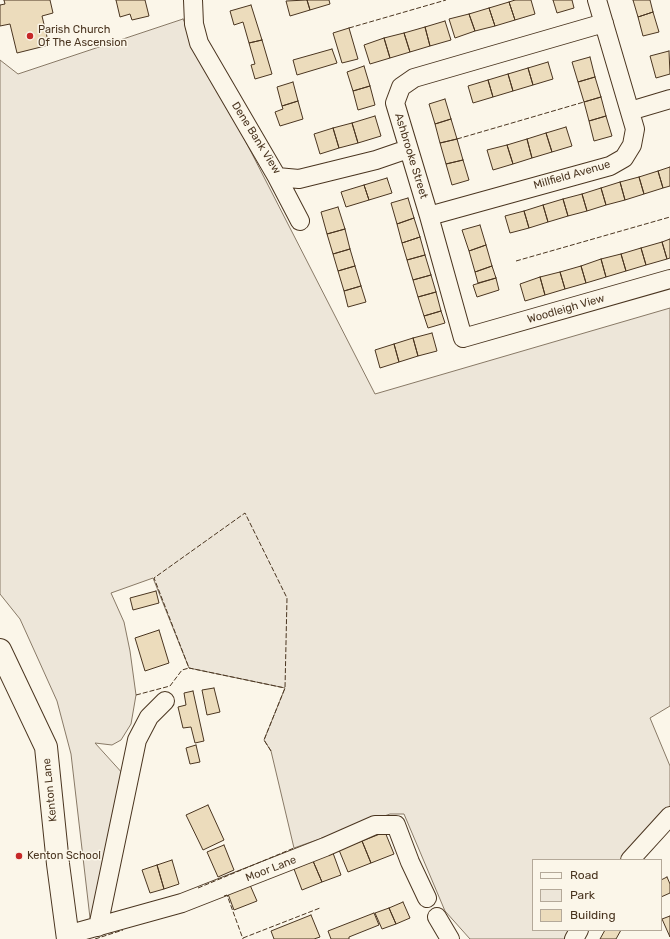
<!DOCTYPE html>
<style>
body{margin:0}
#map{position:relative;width:670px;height:939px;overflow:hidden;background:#fbf6e9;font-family:Rubik,sans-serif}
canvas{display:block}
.legend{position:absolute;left:532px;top:859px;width:130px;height:72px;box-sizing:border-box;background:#fbf6e9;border:1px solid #b4a999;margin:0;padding:5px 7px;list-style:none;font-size:12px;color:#4a3520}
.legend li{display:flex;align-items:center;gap:8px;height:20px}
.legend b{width:20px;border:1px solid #b4a999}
</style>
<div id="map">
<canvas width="670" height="939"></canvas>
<ul class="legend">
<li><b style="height:5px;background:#fbf6e9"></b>Road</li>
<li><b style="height:11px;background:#ede6d9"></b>Park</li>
<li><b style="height:11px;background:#ecdcbc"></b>Building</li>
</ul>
</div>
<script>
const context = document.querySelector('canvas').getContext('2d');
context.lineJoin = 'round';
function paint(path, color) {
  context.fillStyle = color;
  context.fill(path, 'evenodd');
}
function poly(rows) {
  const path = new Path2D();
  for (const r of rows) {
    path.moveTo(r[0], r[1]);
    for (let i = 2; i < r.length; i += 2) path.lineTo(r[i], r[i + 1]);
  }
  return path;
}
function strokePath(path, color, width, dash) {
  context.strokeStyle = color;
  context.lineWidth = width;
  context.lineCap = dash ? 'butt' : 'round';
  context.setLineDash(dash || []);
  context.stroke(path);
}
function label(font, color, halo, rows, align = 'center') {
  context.font = font + ' Rubik,sans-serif';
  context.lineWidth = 3;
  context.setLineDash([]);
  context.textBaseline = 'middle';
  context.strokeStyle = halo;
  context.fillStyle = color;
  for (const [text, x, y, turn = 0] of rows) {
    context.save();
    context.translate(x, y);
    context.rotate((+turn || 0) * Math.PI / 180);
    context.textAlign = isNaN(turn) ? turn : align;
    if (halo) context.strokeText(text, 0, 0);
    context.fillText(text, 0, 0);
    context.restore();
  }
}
const green = poly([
 [183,19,375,394,670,308,670,706,650,718,670,766,670,806,623,860,533,860,533,930,571,930,566,939,470,939,445,911,404,814,390,814,294,848,271,751,264,740,285,688,189,668,153,578,111,593,124,622,130,651,136,695,131,724,121,740,112,745,95,743,124,775,96,907,90,918,71,754,57,701,39,661,20,619,0,594,0,60,18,74,183,19]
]);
paint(green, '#ede6d9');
strokePath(green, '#887966', 1);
const building = poly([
 [4,0,50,0,53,13,42,16,49,45,17,53,10,24,0,26,0,5,5,4,4,0],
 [116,0,145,0,149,16,132,20,130,14,120,17,116,0],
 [307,0,310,10,290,16,286,1,307,0],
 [307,0,329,0,330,4,310,10,307,0],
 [515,0,531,0,535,14,515,20,509,2,515,0],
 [553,0,572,0,574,8,557,13,553,0],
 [633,0,650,0,653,12,638,17,633,0],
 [509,2,515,20,495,26,489,8,509,2],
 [251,5,262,40,249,43,243,22,234,25,230,11,251,5],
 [489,8,495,26,475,31,469,14,489,8],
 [653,12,659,32,643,36,638,17,653,12],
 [469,14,475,31,455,38,449,19,469,14],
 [445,21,451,40,430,46,425,27,445,21],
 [425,27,430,46,410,52,404,33,425,27],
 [349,28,358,59,342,63,333,33,349,28],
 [404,33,410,52,390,58,384,38,404,33],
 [384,38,390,58,370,64,364,45,384,38],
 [262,40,272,74,255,79,251,65,255,64,249,43,262,40],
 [332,49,337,63,297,75,293,60,332,49],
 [669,51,670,74,656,78,650,56,669,51],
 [590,57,595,77,578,82,572,62,590,57],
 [548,62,553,79,533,85,528,68,548,62],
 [364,66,370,86,353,91,347,72,364,66],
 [528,68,533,85,513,91,508,74,528,68],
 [508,74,513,91,493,97,488,80,508,74],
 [595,77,601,97,584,102,578,82,595,77],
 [488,80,493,97,473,103,468,86,488,80],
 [293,82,298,101,282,106,277,87,293,82],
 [370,86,375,105,358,110,353,91,370,86],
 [601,97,606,116,589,121,584,102,601,97],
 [445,99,451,119,435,124,429,104,445,99],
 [298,101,303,119,280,126,275,112,283,109,282,106,298,101],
 [375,116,381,136,358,143,352,123,375,116],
 [606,116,612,136,594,141,589,121,606,116],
 [451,119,457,139,440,143,435,124,451,119],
 [352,123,358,143,339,148,333,128,352,123],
 [566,127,572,146,552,152,546,133,566,127],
 [333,128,339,148,320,154,314,134,333,128],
 [546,133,552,152,532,158,527,139,546,133],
 [457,139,463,160,446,164,440,143,457,139],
 [527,139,532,158,513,164,507,145,527,139],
 [507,145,513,164,493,170,487,150,507,145],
 [463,160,469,180,452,185,446,164,463,160],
 [670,167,670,186,663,188,658,171,670,167],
 [658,171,663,188,644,194,639,177,658,171],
 [639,177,644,194,625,200,620,182,639,177],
 [387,178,392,193,369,200,364,185,387,178],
 [620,182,625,200,606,205,601,188,620,182],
 [364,185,369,200,346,207,341,192,364,185],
 [601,188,606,205,587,211,582,194,601,188],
 [582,194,587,211,568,216,563,199,582,194],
 [408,198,414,218,397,224,391,203,408,198],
 [563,199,568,216,548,222,543,205,563,199],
 [543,205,548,222,529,228,524,211,543,205],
 [338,207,345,229,327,234,321,212,338,207],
 [524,211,529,228,510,233,505,216,524,211],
 [414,218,420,237,402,243,397,224,414,218],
 [480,225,486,245,469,251,462,230,480,225],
 [345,229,350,249,333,254,327,234,345,229],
 [420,237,425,255,407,260,402,243,420,237],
 [670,239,670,258,667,259,662,242,670,239],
 [662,242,667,259,646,265,641,248,662,242],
 [486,245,492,266,475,272,469,251,486,245],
 [641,248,646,265,626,271,621,254,641,248],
 [350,249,355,266,338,271,333,254,350,249],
 [621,254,626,271,606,277,601,259,621,254],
 [425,255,431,275,413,280,407,260,425,255],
 [601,259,606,277,586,283,581,266,601,259],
 [355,266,361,286,344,291,338,271,355,266],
 [492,266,496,278,478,283,475,272,492,266],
 [581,266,586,283,565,289,560,272,581,266],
 [560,272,565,289,545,295,540,277,560,272],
 [431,275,436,292,418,297,413,280,431,275],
 [540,277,545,295,525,301,520,284,540,277],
 [496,278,499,290,477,297,473,285,496,278],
 [361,286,366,302,348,307,344,291,361,286],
 [436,292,441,311,424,316,418,297,436,292],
 [441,311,445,323,428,328,424,316,441,311],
 [432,333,437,351,418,356,413,338,432,333],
 [413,338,418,356,399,362,394,344,413,338],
 [394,344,399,362,380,368,375,350,394,344],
 [156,591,159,603,133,610,130,598,156,591],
 [159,630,169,663,145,671,135,638,159,630],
 [214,688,220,712,207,715,202,690,214,688],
 [193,691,204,741,195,743,191,727,183,728,178,707,186,705,184,693,193,691],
 [196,745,200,762,190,764,186,748,196,745],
 [208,805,224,840,203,850,186,815,208,805],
 [385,832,394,854,371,863,362,841,385,832],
 [362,841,371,863,348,872,339,850,362,841],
 [224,845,234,870,218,877,207,852,224,845],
 [333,853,341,875,322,882,313,861,333,853],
 [172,860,179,884,164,889,157,865,172,860],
 [313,861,322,882,302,890,294,869,313,861],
 [157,865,164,889,150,893,142,870,157,865],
 [667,877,670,884,670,893,661,897,661,880,667,877],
 [250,885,257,901,234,910,228,894,250,885],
 [403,902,410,918,396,924,389,908,403,902],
 [389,908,396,924,382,929,375,913,389,908],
 [374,913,379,925,349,937,349,939,331,939,328,931,374,913],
 [311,915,320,937,314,939,274,939,271,931,311,915],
 [670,916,670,937,662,919,670,916],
 [605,930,621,930,616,939,600,939,605,930]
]);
paint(building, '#ecdcbc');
strokePath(building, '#4a3520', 1);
const minor = poly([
 [193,0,194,24,199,43,277,177,299,179,376,160,408,149],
 [604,23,414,78,401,87,395,103,429,216,463,338,670,279],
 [630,111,670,99],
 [277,177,300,221],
 [429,216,610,166,624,158,632,145,635,129,597,0],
 [630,860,670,816],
 [437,917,450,939],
 [98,927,137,740,149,717,165,701],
 [67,935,182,903,325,847,375,825,396,825,410,862,427,898],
 [574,939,579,930]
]);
const major = poly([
 [0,650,46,747,58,864,68,939]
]);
strokePath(minor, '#4a3520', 20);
strokePath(major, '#4a3520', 24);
strokePath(minor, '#fbf6e9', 18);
strokePath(major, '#fbf6e9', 22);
strokePath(poly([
 [349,28,446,0],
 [457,139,584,102],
 [516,261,670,217],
 [136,695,170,686,182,670,189,668],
 [271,751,264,740,285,688,287,598,245,513,154,578,189,668,285,688],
 [198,888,294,848],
 [224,896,227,895,243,939],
 [243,938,320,908],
 [95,939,123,930]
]), '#4a3520', 1, [5, 2]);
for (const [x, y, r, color] of [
 [30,36,4,"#c62828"],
 [19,856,4,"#c62828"]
]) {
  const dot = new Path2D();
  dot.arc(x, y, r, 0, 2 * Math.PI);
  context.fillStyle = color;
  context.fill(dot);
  strokePath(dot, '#fbf6e9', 1.5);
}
label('11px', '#4a3520', '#fbf6e9', [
 ["Parish Church",38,30],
 ["Of The Ascension",38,43],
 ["Kenton School",27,856]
], 'left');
label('11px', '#4a3520', '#fbf6e9', [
 ["Dene Bank View",256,138,58],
 ["Ashbrooke Street",411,156,73],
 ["Millfield Avenue",572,175,-16],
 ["Woodleigh View",566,309,-16],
 ["Kenton Lane",50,790,-96],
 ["Moor Lane",271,869,-21]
]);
</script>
